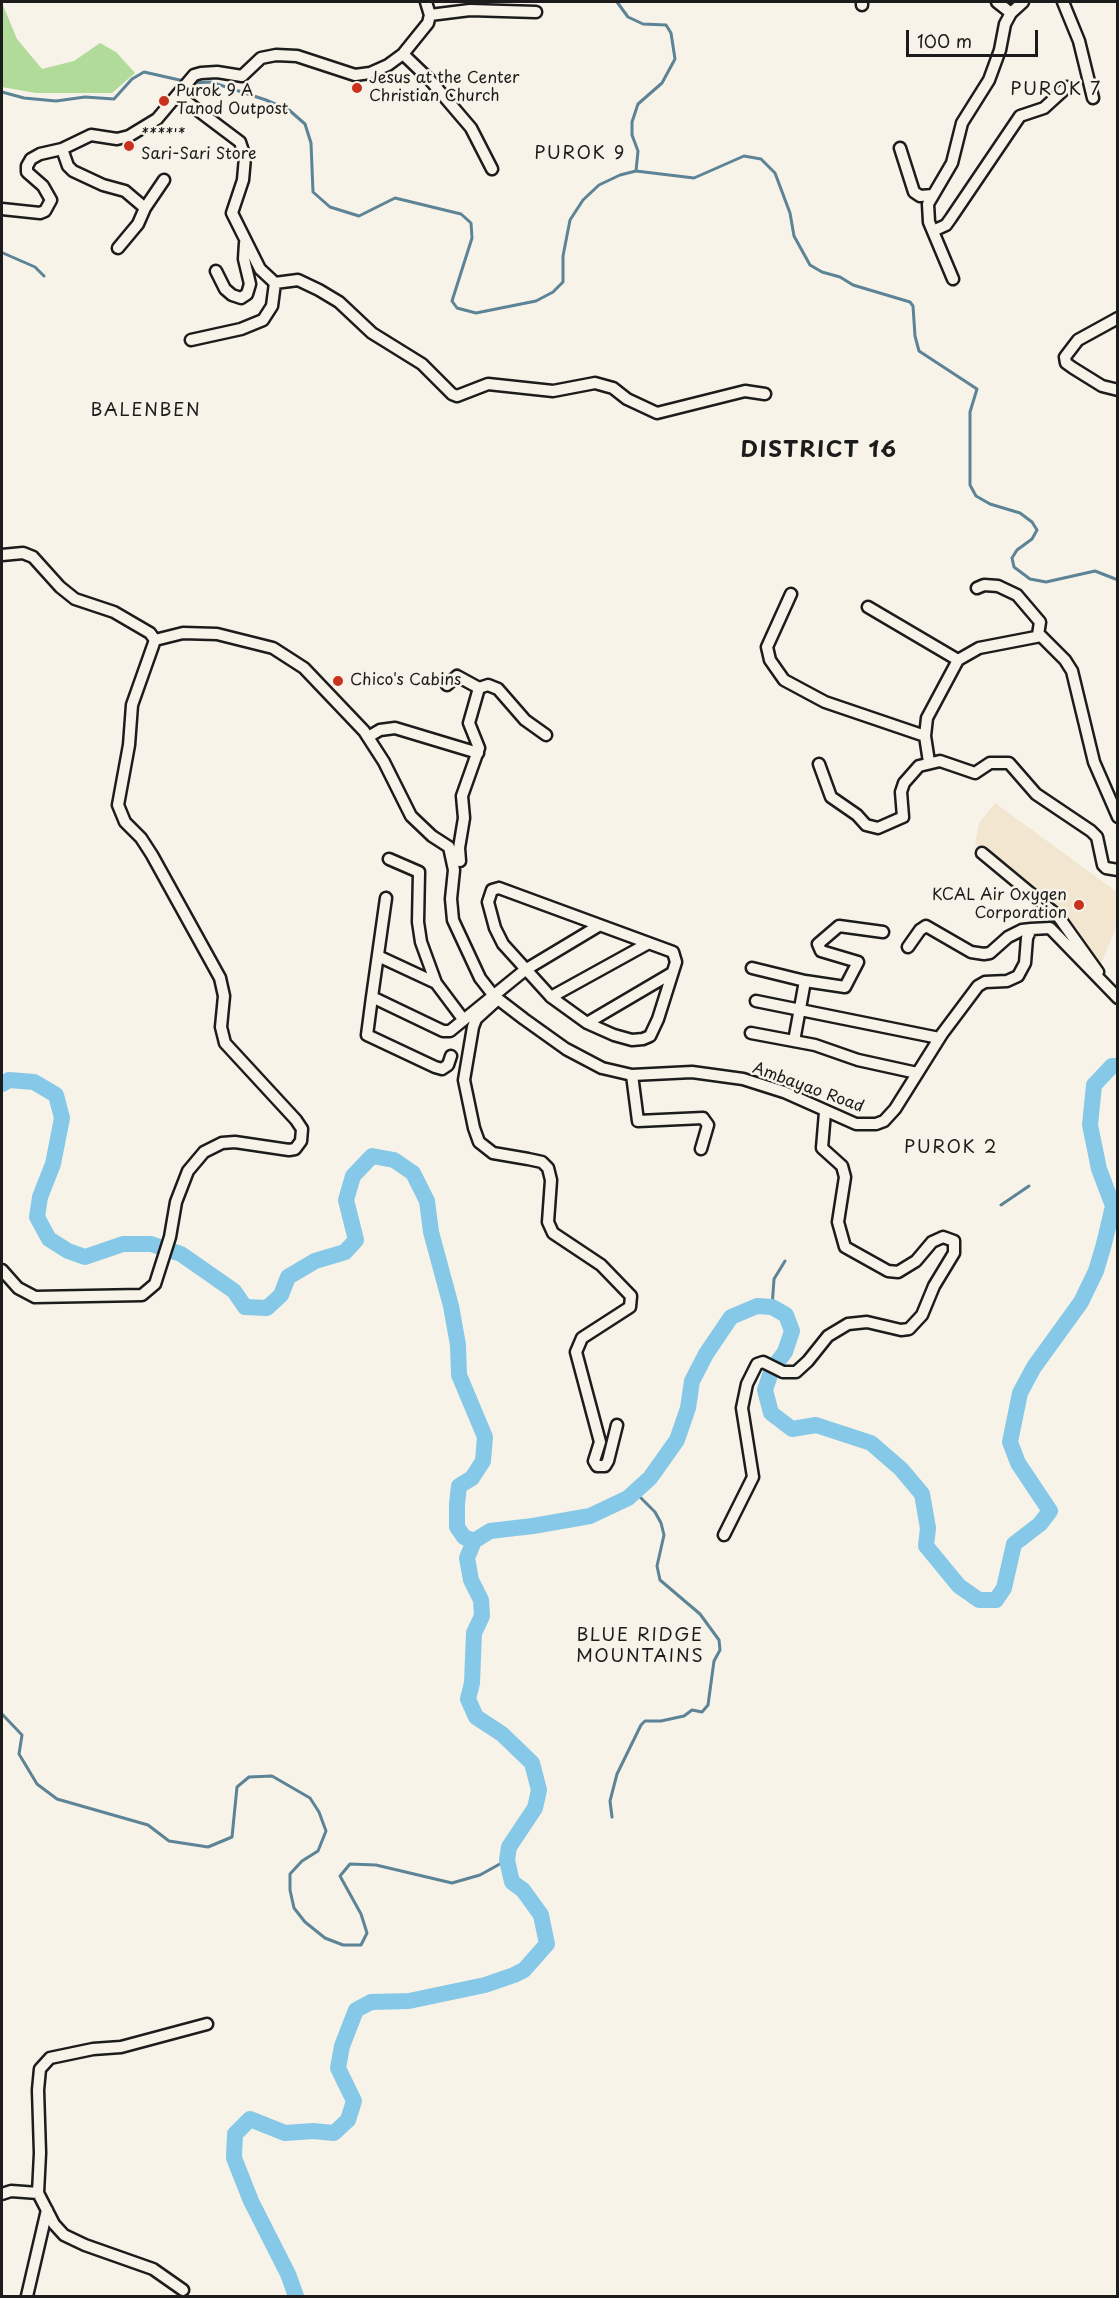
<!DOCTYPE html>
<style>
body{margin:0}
#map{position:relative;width:1119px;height:2298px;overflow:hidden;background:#f7f3e8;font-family:"Playpen Sans",sans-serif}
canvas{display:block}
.frame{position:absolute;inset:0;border:3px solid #1c1c1c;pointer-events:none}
.scale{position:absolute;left:906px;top:30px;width:132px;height:27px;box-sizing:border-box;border:3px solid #1c1c1c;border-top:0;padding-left:8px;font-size:18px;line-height:21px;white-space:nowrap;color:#1c1c1c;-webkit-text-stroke:4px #f7f3e8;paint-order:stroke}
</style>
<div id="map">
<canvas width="1119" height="2298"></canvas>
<div class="frame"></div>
<div class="scale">100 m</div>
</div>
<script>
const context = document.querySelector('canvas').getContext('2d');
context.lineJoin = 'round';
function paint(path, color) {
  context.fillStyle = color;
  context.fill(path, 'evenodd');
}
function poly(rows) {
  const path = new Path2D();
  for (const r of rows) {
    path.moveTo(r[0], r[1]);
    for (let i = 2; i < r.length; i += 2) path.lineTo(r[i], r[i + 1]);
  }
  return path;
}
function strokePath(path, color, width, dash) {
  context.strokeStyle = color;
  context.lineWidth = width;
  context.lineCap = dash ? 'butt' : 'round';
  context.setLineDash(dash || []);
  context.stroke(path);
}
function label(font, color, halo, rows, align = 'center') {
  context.font = font + ' "Playpen Sans",sans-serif';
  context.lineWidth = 5;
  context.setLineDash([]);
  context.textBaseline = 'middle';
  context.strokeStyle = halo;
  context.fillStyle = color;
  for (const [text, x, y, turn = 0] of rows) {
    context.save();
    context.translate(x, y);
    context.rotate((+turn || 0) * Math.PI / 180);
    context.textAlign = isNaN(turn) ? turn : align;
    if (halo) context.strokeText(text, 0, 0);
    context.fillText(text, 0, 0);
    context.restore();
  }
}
paint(poly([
 [995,803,1117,892,1117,925,1098,971,1066,920,975,844,979,823]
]), '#f2e6d1');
paint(poly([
 [2,3,17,39,42,69,74,61,100,43,116,52,135,73,112,93,36,93,2,87]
]), '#b0db99');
strokePath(poly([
 [617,2,628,17,643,24,666,25,671,33,675,59,662,83,638,104,632,122,632,135,638,151,636,171],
 [191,83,211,82,266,100,289,110,305,124,311,143,313,192,330,207,359,216,395,198,461,214,471,223,472,238,452,301,457,308,476,313,536,301,553,292,563,282,563,256,570,220,583,200,599,185,620,175,636,171,694,178,744,156,761,159,775,173,790,213,794,236,810,265,822,272,840,277,853,285,910,302,913,306,915,336,919,351,977,389,970,412,970,485,976,496,990,504,1020,513,1032,522,1037,530,1032,539,1017,550,1012,558,1014,567,1030,579,1046,582,1095,571,1118,580],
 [2,92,24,98,56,101,85,97,114,99,132,79,144,72,184,81],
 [3,253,35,267,44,276],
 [1001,1205,1029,1186],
 [772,1307,774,1279,785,1261],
 [2,1714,22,1735,19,1754,37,1784,57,1799,148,1825,169,1841,208,1847,232,1837,237,1787,249,1777,272,1776,310,1798,319,1812,326,1831,318,1851,302,1861,290,1874,290,1890,294,1908,305,1922,325,1938,343,1945,361,1945,367,1933,361,1914,340,1876,350,1864,376,1865,452,1883,480,1875,507,1860],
 [612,1817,610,1801,617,1774,641,1725,645,1721,661,1721,684,1716,692,1710,702,1712,708,1705,714,1661,720,1650,719,1640,700,1614,660,1580,657,1566,664,1535,661,1523,655,1512,635,1492]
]), '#5c8396', 3);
strokePath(poly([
 [2,1084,9,1080,34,1082,56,1095,62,1118,53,1164,40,1197,37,1217,49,1239,68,1251,85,1257,123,1244,151,1244,181,1254,234,1291,245,1307,267,1308,281,1295,288,1277,315,1261,345,1252,356,1240,346,1200,353,1176,372,1156,394,1160,413,1173,427,1201,431,1232,451,1306,458,1345,459,1375,485,1437,483,1461,472,1478,459,1486,457,1504,457,1527,464,1537,474,1541],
 [296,2296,288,2274,251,2201,234,2158,235,2134,250,2119,285,2133,313,2131,334,2133,348,2120,354,2101,338,2068,342,2046,356,2010,371,2002,409,2001,485,1985,514,1975,524,1970,547,1944,541,1915,523,1890,512,1882,507,1860,509,1847,535,1808,539,1790,532,1763,502,1734,476,1717,468,1699,472,1683,474,1633,482,1616,481,1600,471,1580,467,1558,474,1541,490,1531,533,1526,590,1516,628,1498,650,1478,677,1440,688,1408,692,1381,706,1354,731,1317,757,1306,772,1307,786,1315,792,1331,785,1352,772,1369,765,1390,771,1413,792,1429,816,1425,871,1443,901,1469,922,1494,928,1528,926,1546,959,1586,979,1600,996,1600,1004,1588,1014,1544,1040,1524,1050,1511,1018,1463,1010,1442,1020,1393,1034,1367,1081,1302,1096,1271,1104,1244,1113,1206,1099,1169,1090,1125,1094,1085,1112,1066,1118,1066]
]), '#86c8e7', 16);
const street = poly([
 [862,2,862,5],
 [997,2,1011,13],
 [1063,2,1079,41,1093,98],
 [430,15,470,10,536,12],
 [403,54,430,80,471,128,492,169],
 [179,96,240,142,245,157,243,180,232,213,260,269,275,283,272,306,263,320,241,329,191,340],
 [900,148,914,192,920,196,933,195],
 [62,149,68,166,73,171,103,185,125,191,145,208,138,224,118,248],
 [145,208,164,180],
 [2,209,40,213,45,211,51,200,43,186,27,172,27,166,31,159,40,154,62,149,91,135,117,139,129,136,157,119,194,75,201,73,217,72,242,76,261,58,276,55,297,56,355,75,370,73,388,65,403,54,428,23,430,15,426,2],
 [933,231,946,225,951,218,1020,116,1044,108,1067,87],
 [216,271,225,289,232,295,241,298,247,294,250,284,244,259,245,243],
 [953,279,929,222,928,204,952,163,962,123,989,80,1000,50,1005,24,1011,13,1023,2],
 [275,283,298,280,319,290,339,302,372,333,422,364,452,394,457,396,488,384,553,391,595,383,613,388,627,399,657,413,745,391,765,394],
 [1118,318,1078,340,1065,357,1066,363,1073,368,1102,386,1118,390],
 [2,555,23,553,33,557,60,587,75,599,114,612,150,633,155,640],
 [977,588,984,585,998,586,1017,595,1040,622,1038,635],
 [791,594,767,647,770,660,784,680,825,702,925,736],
 [868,607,958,660],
 [155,640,183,633,217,634,273,648,304,668,364,731,384,762,411,816,432,836,449,847,454,870,451,899,453,920,480,978,494,996,524,1019,566,1049,602,1068,632,1075,692,1072,743,1079,784,1092,856,1124,876,1124,884,1121,895,1109,942,1034,978,986,985,982,1007,981,1018,976,1025,963,1027,938,1031,929,1050,928,1118,998],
 [447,685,457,676,479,688],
 [368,737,380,730,395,728,478,753],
 [929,762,925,736,927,718,958,660,979,648,1041,636,1065,660,1072,671,1094,762,1118,817],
 [819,764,831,797,857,815,866,825,878,828,903,817,901,792,904,783,919,766,940,761,975,773,990,763,1009,763,1036,794,1091,831,1097,837,1103,865,1106,868,1118,870],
 [982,853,1058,916,1098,972],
 [389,859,419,872,418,922,421,942,436,983,463,1019],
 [460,861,459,848,464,818,462,796,479,748,469,723,479,688,488,685,498,689,525,720,546,735],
 [499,888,673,952,676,962,658,1019,650,1036,643,1039,632,1040,614,1035,587,1023,551,997,503,944,495,928,488,902,492,890,499,888],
 [386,898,372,997,443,1031,450,1031,525,970,600,925],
 [908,947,920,930,926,926,971,952,984,954,990,953,1008,937,1022,930,1031,929],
 [378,956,436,983],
 [752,968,805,981,845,987,858,962,821,951,818,944,839,926,883,932],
 [372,997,367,1035,435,1067,442,1069,448,1065,451,1056],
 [551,997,647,944],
 [498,999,476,1019,473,1027,464,1080,474,1128,479,1142,493,1153,528,1159,542,1162,548,1168,551,1180,548,1222,553,1233,601,1265,631,1296,630,1307,582,1338,576,1352,600,1442,594,1461,597,1466,605,1466,608,1461,617,1425],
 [756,1001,939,1038],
 [587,1023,672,973],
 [751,1033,815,1045,858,1060,917,1073],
 [794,1041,805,981],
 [632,1075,638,1121,703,1118,708,1125,701,1149],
 [2,1270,18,1288,35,1297,142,1295,155,1284,170,1237,176,1202,188,1171,204,1152,222,1143,235,1142,289,1150,295,1149,301,1141,302,1129,296,1120,225,1043,221,1027,224,996,220,978,152,855,141,838,125,822,118,805,129,745,132,705,155,640],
 [724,1535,753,1477,742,1408,747,1384,757,1364,763,1362,783,1372,796,1372,808,1361,828,1336,848,1324,867,1322,901,1330,909,1329,922,1315,934,1286,954,1253,954,1241,943,1237,932,1242,916,1261,898,1272,888,1271,845,1247,838,1222,845,1177,842,1166,822,1148,825,1112],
 [2,2194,11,2191,38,2193],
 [183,2290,153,2269,85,2245,64,2235,54,2224,38,2193,40,2153,38,2090,40,2069,50,2058,93,2049,121,2047,207,2024],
 [27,2296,47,2210]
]);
strokePath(street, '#1c1c1c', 15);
strokePath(street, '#f7f3e8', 10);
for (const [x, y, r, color] of [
 [357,88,6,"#c8321e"],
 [164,101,6,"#c8321e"],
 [129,146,6,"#c8321e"],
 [338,681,6,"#c8321e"],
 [1079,905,6,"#c8321e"]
]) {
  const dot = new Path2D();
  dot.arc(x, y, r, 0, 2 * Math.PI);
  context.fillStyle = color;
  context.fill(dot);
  strokePath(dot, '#f7f3e8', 2);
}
label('16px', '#1c1c1c', '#f7f3e8', [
 ["Jesus at the Center",369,79],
 ["Christian Church",369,97],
 ["Purok 9 A",176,92],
 ["Tanod Outpost",176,110],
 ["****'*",141,137],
 ["Sari-Sari Store",141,155],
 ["Chico's Cabins",350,681],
 ["KCAL Air Oxygen",1067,896,"right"],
 ["Corporation",1067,914,"right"]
], 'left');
label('16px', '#1c1c1c', '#f7f3e8', [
 ["Ambayao Road",808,1088,20]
]);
context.letterSpacing = '1.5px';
label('18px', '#1c1c1c', '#f7f3e8', [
 ["PUROK 7",1056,90],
 ["PUROK 9",580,154],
 ["BALENBEN",146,411],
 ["PUROK 2",951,1148],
 ["BLUE RIDGE",640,1636],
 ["MOUNTAINS",640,1657]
]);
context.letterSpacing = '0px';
context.letterSpacing = '1.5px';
label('bold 22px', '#1c1c1c', '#f7f3e8', [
 ["DISTRICT 16",819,451]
]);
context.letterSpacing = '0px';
</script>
